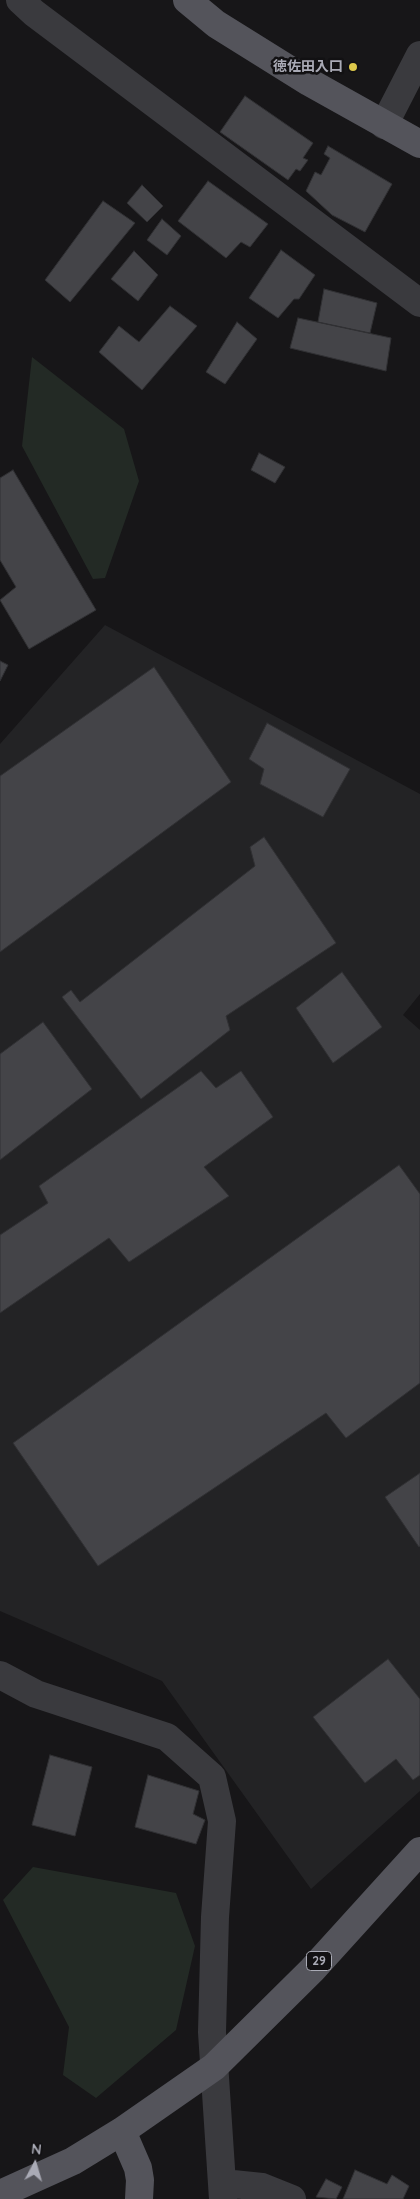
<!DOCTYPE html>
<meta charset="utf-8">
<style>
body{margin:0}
#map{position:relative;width:420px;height:2199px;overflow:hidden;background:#171618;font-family:Quicksand,sans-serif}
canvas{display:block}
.north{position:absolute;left:10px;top:2139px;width:50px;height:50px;-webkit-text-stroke:4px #121113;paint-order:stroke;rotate:6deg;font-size:14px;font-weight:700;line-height:20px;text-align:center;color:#aaabb6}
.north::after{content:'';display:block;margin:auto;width:18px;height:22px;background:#aaabb6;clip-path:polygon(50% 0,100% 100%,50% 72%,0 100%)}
</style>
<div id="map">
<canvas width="420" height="2199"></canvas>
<div class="north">N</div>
</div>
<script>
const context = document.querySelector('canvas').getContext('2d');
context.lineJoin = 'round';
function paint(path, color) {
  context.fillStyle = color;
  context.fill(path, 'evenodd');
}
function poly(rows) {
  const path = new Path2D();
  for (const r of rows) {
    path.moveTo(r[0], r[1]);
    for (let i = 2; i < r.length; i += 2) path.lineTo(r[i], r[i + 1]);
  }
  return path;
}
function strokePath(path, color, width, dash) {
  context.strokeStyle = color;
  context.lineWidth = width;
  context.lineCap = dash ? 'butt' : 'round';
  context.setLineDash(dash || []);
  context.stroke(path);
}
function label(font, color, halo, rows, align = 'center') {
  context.font = font + ' Quicksand,"Noto Sans JP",sans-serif';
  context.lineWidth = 5;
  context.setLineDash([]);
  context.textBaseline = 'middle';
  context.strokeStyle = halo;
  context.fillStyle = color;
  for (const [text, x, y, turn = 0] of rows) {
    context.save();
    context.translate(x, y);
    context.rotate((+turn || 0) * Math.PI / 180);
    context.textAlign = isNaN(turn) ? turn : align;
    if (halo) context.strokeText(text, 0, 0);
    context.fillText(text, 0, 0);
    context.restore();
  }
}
paint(poly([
 [105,625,420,794,420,994,403,1015,420,1030,420,1791,311,1889,162,1681,0,1611,0,744]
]), '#232325');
paint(poly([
 [32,357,124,429,139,481,105,578,93,579,22,446],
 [33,1867,176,1893,195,1946,176,2030,96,2098,63,2075,69,2027,3,1900]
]), '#232a25');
const building = poly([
 [245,96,313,143,303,158,308,160,300,171,296,169,288,180,220,132,245,96],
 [328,146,392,184,365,232,332,215,306,191,315,172,321,175,330,158,324,154,328,146],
 [208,181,268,224,250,247,241,242,226,258,178,221,208,181],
 [142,185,163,206,147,222,127,203,142,185],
 [103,201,135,223,70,302,45,280,103,201],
 [162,219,181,236,167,255,147,240,162,219],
 [281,250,315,275,299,299,294,299,278,318,249,298,281,250],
 [134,251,158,275,138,301,111,279,134,251],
 [324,289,377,303,370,333,318,322,324,289],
 [170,306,197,326,142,390,99,352,119,326,139,342,170,306],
 [298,318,391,338,386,371,290,348,298,318],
 [237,322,257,339,225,384,206,372,237,322],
 [259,453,285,467,275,483,251,470,259,453],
 [13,470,96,610,29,649,0,600,16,587,0,560,0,478,13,470],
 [0,661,8,665,0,681,0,661],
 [154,667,231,782,0,952,0,776,154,667],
 [267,723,350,769,323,817,260,784,264,769,249,759,267,723],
 [264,837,336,943,226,1016,230,1030,141,1099,62,997,71,990,80,1002,255,866,250,847,264,837],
 [342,972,382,1027,333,1063,296,1008,342,972],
 [43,1022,92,1089,0,1160,0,1054,43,1022],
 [201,1071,216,1088,241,1071,273,1117,204,1167,229,1196,129,1262,109,1238,0,1313,0,1235,48,1203,39,1186,201,1071],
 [399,1165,420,1194,420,1383,346,1438,326,1413,98,1566,13,1443,399,1165],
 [420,1473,420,1546,419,1547,385,1497,420,1473],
 [388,1659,420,1699,420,1775,413,1780,396,1759,365,1783,313,1717,388,1659],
 [50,1755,92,1767,75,1836,32,1825,50,1755],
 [148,1775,199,1791,193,1814,205,1820,196,1844,135,1827,148,1775],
 [355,2170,387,2184,392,2175,409,2186,403,2199,343,2199,355,2170],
 [326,2179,342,2187,336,2199,316,2197,326,2179]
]);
paint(building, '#444448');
strokePath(building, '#313134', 1);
strokePath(poly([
 [20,0,34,13,420,303],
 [384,125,420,55],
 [0,1675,36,1694,167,1737,212,1777,222,1821,215,1917,212,2032,223,2199],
 [223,2183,262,2187,292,2199]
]), '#3a3a3e', 28);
strokePath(poly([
 [187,0,216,24,309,82,420,144],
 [122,2131,138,2168,140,2180,139,2199],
 [0,2194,73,2161,122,2131,214,2067,312,1970,420,1851]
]), '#54545b', 28);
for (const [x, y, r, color] of [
 [353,67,5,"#dcc84b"]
]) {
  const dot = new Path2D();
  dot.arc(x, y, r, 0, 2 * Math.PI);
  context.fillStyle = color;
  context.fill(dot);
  strokePath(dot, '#121113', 2);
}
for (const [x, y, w] of [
 [319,1961,25]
]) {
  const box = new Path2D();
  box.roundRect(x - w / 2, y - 9.5, w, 19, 4);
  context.fillStyle = '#121113';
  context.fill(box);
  strokePath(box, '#aaabb6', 1);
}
label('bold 12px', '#aaabb6', null, [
 ["29",319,1961]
]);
label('bold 14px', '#aaabb6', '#121113', [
 ["徳佐田入口",343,67]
], 'right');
</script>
